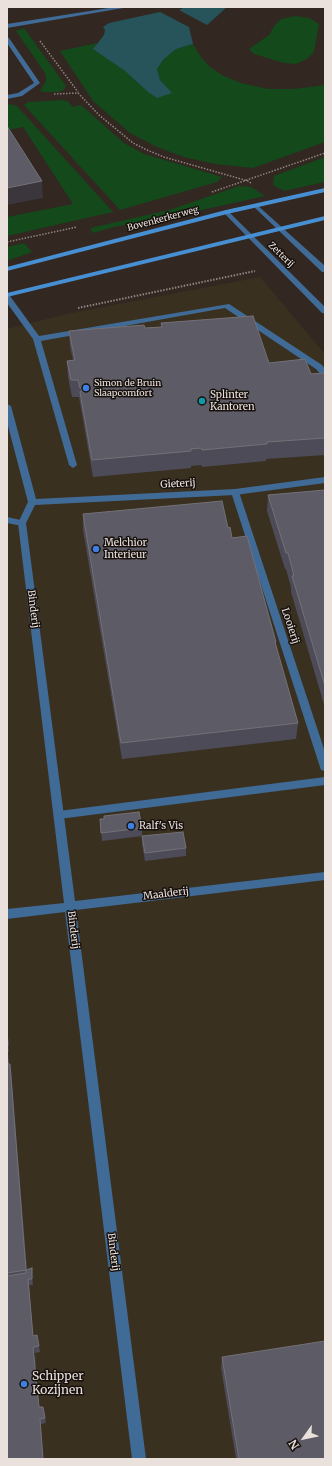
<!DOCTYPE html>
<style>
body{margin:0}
#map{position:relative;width:332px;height:1466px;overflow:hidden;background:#332721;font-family:Merriweather,serif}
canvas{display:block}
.frame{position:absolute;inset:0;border:8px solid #eae1dd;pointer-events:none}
.north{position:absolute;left:284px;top:1418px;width:40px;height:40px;-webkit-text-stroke:3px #17110e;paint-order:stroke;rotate:237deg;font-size:11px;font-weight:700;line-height:16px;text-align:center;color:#eae1dd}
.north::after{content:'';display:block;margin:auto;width:14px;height:18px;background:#eae1dd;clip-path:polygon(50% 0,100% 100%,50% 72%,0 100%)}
</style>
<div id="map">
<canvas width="332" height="1466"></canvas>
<div class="frame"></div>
<div class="north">N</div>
</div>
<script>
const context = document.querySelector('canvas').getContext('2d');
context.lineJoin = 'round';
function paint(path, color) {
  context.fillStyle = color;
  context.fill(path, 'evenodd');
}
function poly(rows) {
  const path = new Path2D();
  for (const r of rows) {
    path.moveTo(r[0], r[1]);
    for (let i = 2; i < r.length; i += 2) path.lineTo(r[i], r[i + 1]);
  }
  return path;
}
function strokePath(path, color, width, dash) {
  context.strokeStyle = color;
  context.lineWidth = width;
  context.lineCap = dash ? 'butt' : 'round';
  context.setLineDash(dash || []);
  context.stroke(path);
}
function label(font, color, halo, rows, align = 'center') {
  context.font = font + ' Merriweather,serif';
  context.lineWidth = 3;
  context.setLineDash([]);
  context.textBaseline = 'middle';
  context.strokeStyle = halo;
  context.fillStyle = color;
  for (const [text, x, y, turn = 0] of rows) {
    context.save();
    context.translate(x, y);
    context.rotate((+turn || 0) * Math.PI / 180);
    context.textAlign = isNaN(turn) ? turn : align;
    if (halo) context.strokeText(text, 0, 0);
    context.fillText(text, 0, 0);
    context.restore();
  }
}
paint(poly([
 [260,277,325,354,325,1459,7,1459,7,329,67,314]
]), '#3a3020');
paint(poly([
 [296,16,309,18,319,24,314,52,307,59,296,64,284,63,254,54,249,49,269,35,274,26,281,19],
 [24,28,66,86,64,90,59,92,45,92,40,91,46,81,46,77,45,73,16,31],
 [97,43,94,49,125,71,148,92,171,93,160,80,157,69,163,60,176,49,193,44,201,57,210,67,222,75,241,83,268,89,294,89,325,85,325,142,253,168,215,164,184,157,157,147,130,133,93,101,60,51],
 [63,100,69,102,72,107,81,105,124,143,144,154,222,177,217,182,120,210,24,105,28,102],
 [10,104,17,106,113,212,7,236,7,217,73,204,23,127,8,130,7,128,7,105],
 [325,157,325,182,284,191,273,185,274,176],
 [239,186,251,187,265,196,166,218,114,227,93,233,90,228,169,210],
 [24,243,32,252,7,261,7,247]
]), '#13491b');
paint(poly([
 [185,7,227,7,207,25,179,10],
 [160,12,189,27,193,44,176,49,163,60,157,69,160,80,172,93,157,98,148,92,125,71,93,49,104,35,105,30,103,27,109,23]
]), '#27535b');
strokePath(poly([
 [40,41,78,92],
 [54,94,78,93,99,115,133,143,147,150,164,157,248,181,252,184],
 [212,192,325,153],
 [7,242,77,227]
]), '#908580', 1.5, [1.5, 1.5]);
strokePath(poly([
 [78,308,255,271]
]), '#908580', 2, [1.5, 1.5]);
paint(poly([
 [7,296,10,296,39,336,229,304,322,365,325,369,325,376,322,376,316,369,225,308,41,341,77,465,73,468,69,465,33,339,7,303,7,296],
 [235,489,239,492,325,752,325,771,321,770,320,767,231,492,235,489],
 [7,517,25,521,26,523,22,526,7,523,7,517],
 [325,777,325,785,59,819,55,818,54,815,55,812,59,811,325,777]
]), '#406b96');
paint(poly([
 [115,7,129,7,7,28,7,24,115,7],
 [7,37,9,38,40,83,22,96,7,99,7,95,18,93,34,83,7,43,7,37],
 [7,404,11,406,36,499,235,489,325,477,325,483,235,495,35,505,26,523,75,901,325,872,325,880,76,910,146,1459,132,1459,65,912,7,919,7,909,64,903,18,523,28,502,7,422,7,404]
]), '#406b96');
paint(poly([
 [256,204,325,266,325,272,322,272,254,207,253,206,256,204],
 [226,210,228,211,325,307,325,313,322,313,224,213,224,211,226,210]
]), '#406b96');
paint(poly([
 [325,188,325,192,227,214,7,271,7,267,226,210,325,188],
 [325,216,325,220,7,297,7,293,325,216]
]), '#478fd3');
paint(poly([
 [161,323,269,363,311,374,325,373,325,455,266,459,266,461,202,467,201,465,191,466,191,468,93,477,79,397,72,397,68,377,67,361,73,360,70,347,69,331,145,328,161,327],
 [325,490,325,708,291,592,291,587,286,569,285,569,267,511,268,495],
 [83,514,232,538,276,642,276,646,298,723,296,739,122,759,83,530],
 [100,819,142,828,142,836,102,841],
 [142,836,186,848,186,856,145,861,142,844],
 [7,1023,9,1052,8,1052,9,1064,11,1071,27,1270,32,1268,33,1274,33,1285,29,1285,33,1336,38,1341,40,1352,35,1353,39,1407,43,1407,46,1423,41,1424,7,1459],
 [222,1357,325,1459,236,1459,221,1368]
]), '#4c4b57');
paint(poly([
 [69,7,78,7,69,8],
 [42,181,43,198,7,205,7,188],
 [7,1023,9,1052,8,1045],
 [7,1048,8,1052,9,1071,8,1064],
 [10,1064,11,1071,27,1276,26,1270],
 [32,1268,33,1274,33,1285,32,1279],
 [28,1279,29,1285,34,1341,33,1336],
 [33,1347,35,1353,40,1412,39,1407],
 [40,1419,41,1424,44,1459,43,1459]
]), '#3b363b');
const building = poly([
 [7,126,42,181,7,188,7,126],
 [253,316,269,363,305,359,311,374,325,373,325,438,267,442,267,444,202,450,201,448,191,449,191,451,92,460,80,392,82,391,81,388,80,388,78,380,71,380,67,361,75,360,69,331,144,325,145,328,162,327,161,323,253,316],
 [325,490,325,686,292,576,294,576,288,553,286,553,268,495,325,490],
 [222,501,228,528,230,527,232,538,247,536,276,642,275,642,298,723,121,743,83,514,222,501],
 [139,812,142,828,101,833,100,819,104,819,104,816,139,812],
 [183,832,186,848,145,853,142,836,183,832],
 [7,1030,8,1045,7,1045,7,1030],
 [7,1051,8,1064,10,1064,26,1270,7,1273,7,1051],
 [32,1268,32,1279,28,1279,33,1336,37,1335,39,1346,33,1347,39,1407,43,1407,45,1418,40,1419,43,1459,7,1459,7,1276,26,1273,26,1270,32,1268],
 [325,1341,325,1459,239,1459,222,1357,325,1341]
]);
paint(building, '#5d5b65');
strokePath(building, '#737078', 1);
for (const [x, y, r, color] of [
 [86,388,4,"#3f7fe0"],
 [202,401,4,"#0f9aa8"],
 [96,549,4,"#3f7fe0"],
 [131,826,4,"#3f7fe0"],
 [24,1384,4,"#3f7fe0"]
]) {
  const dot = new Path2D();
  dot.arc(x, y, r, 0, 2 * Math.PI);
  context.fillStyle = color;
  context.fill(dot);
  strokePath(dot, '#17110e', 1.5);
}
label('9px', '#eae1dd', '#17110e', [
 ["Bovenkerkerweg",163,219,-15],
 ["Zetterij",281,255,44]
]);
label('9px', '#eae1dd', '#17110e', [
 ["Simon de Bruin",94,383],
 ["Slaapcomfort",94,393]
], 'left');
label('10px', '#eae1dd', '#17110e', [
 ["Splinter",210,395],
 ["Kantoren",210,407],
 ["Melchior",104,543],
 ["Interieur",104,555],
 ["Ralf's Vis",139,826]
], 'left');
label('10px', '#eae1dd', '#17110e', [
 ["Gieterij",178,484,-3],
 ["Binderij",33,609,83],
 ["Looierij",290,626,72],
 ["Maalderij",166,894,-7],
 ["Binderij",73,930,83],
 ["Binderij",113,1252,83]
]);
label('12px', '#eae1dd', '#17110e', [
 ["Schipper",32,1377],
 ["Kozijnen",32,1391]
], 'left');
</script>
